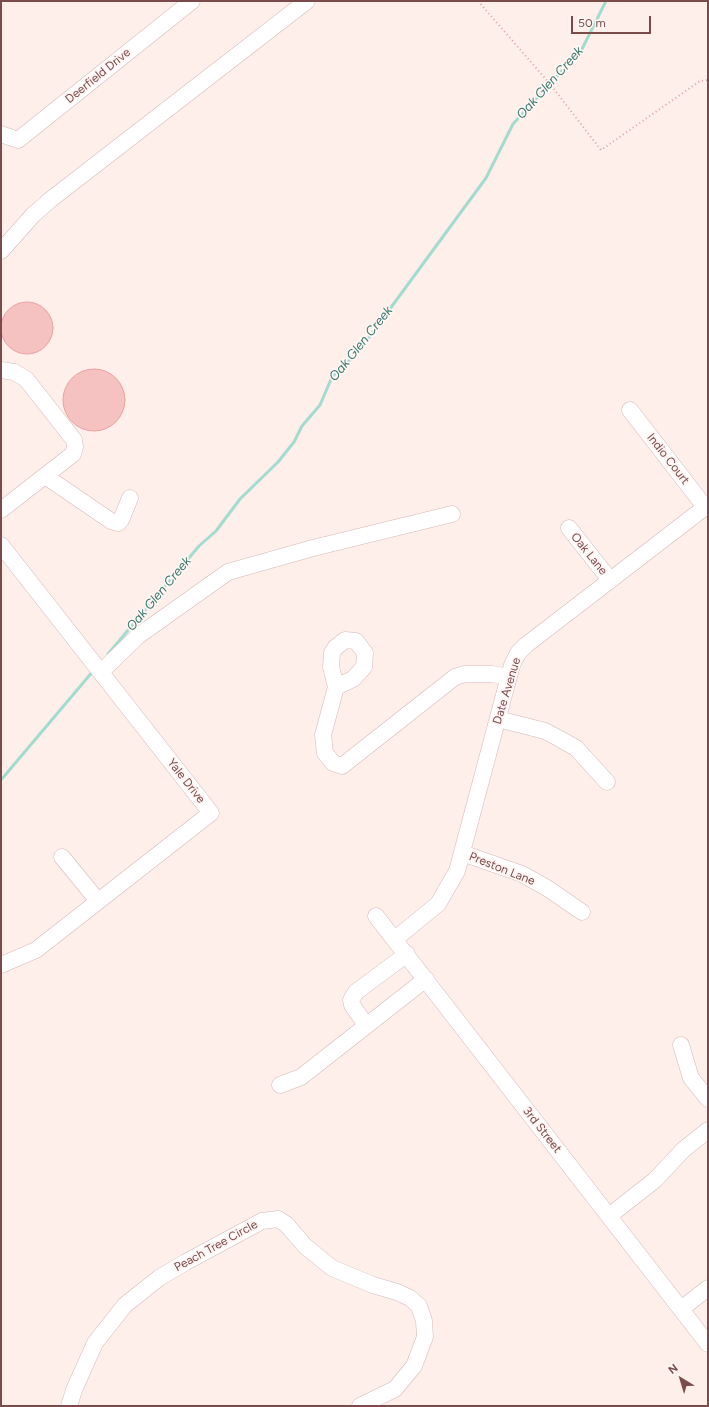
<!DOCTYPE html>
<style>
body{margin:0}
#map{position:relative;width:709px;height:1407px;overflow:hidden;background:#feefeb;font-family:Figtree,sans-serif}
canvas{display:block}
.frame{position:absolute;inset:0;border:2px solid #7b4b4c;pointer-events:none}
.north{position:absolute;left:661px;top:1359px;width:40px;height:40px;-webkit-text-stroke:3px #fff5f3;paint-order:stroke;rotate:322deg;font-size:11px;font-weight:700;line-height:16px;text-align:center;color:#7b4b4c}
.north::after{content:'';display:block;margin:auto;width:14px;height:18px;background:#7b4b4c;clip-path:polygon(50% 0,100% 100%,50% 72%,0 100%)}
.scale{position:absolute;left:571px;top:16px;width:80px;height:18px;box-sizing:border-box;border:2px solid #7b4b4c;border-top:0;padding-left:5px;font-size:12px;line-height:14px;white-space:nowrap;color:#7b4b4c;-webkit-text-stroke:3px #fff5f3;paint-order:stroke}
</style>
<div id="map">
<canvas width="709" height="1407"></canvas>
<div class="frame"></div>
<div class="north">N</div>
<div class="scale">50 m</div>
</div>
<script>
const context = document.querySelector('canvas').getContext('2d');
context.lineJoin = 'round';
function poly(rows) {
  const path = new Path2D();
  for (const r of rows) {
    if (r.length === 3) {
      path.moveTo(r[0] + r[2], r[1]);
      path.arc(r[0], r[1], r[2], 0, 2 * Math.PI);
      continue;
    }
    path.moveTo(r[0], r[1]);
    for (let i = 2; i < r.length; i += 2) path.lineTo(r[i], r[i + 1]);
  }
  return path;
}
function strokePath(path, color, width, dash) {
  context.strokeStyle = color;
  context.lineWidth = width;
  context.lineCap = dash ? 'butt' : 'round';
  context.setLineDash(dash || []);
  context.stroke(path);
}
function paint(path, color) {
  context.fillStyle = color;
  context.fill(path, 'evenodd');
}
function label(font, color, halo, rows, align = 'center') {
  context.font = font + ' Figtree,sans-serif';
  context.lineWidth = 3.5;
  context.setLineDash([]);
  context.textBaseline = 'middle';
  context.strokeStyle = halo;
  context.fillStyle = color;
  for (const [text, x, y, turn = 0] of rows) {
    context.save();
    context.translate(x, y);
    context.rotate((+turn || 0) * Math.PI / 180);
    context.textAlign = isNaN(turn) ? turn : align;
    if (halo) context.strokeText(text, 0, 0);
    context.fillText(text, 0, 0);
    context.restore();
  }
}
strokePath(poly([
 [108,654,199,546,216,531,240,499,278,462,294,442,302,426,320,405,332,377,359,351,486,178,513,124,582,49,606,1],
 [1,780,94,670]
]), '#a3dccf', 3);
const building = poly([
 [27,328,26],
 [94,400,31]
]);
paint(building, '#f5c2c1');
strokePath(building, '#e8a1a0', 1);
const minor = poly([
 [1,134,18,140,192,1],
 [1,251,33,215,50,200,307,1],
 [1,370,14,372,26,379,74,440,75,447,73,454,1,510],
 [630,410,705,507],
 [45,476,111,521,118,523,121,520,130,498],
 [569,528,610,580],
 [1,545,211,813,36,950,1,965],
 [101,672,138,636,228,572,313,548,452,514],
 [336,687,331,667,332,653,335,648,345,640,356,641,365,653,364,667,353,679,336,687,323,735,325,753,333,763,342,766,455,677,465,674,492,674,509,677],
 [498,719,545,731,560,739,576,748,607,782],
 [462,853,522,874,547,888,582,912],
 [62,857,98,901],
 [376,916,708,1344],
 [395,939,438,904,457,871,512,665,518,653,526,645,708,505],
 [366,1025,352,1005,351,1000,356,992,407,954],
 [681,1045,691,1078,708,1099],
 [280,1085,301,1077,426,979],
 [609,1216,655,1180,683,1150,708,1130],
 [681,1309,708,1288],
 [69,1406,74,1390,95,1343,125,1305,159,1278,186,1262,262,1221,278,1219,286,1224,305,1246,332,1268,373,1285,397,1292,410,1298,419,1306,424,1321,425,1337,414,1366,395,1389,360,1406]
]);
strokePath(minor, '#d6b7b5', 17);
strokePath(poly([
 [478,1,550,84,601,150,700,81,708,80]
]), '#dba4a3', 2, [1, 3]);
strokePath(minor, '#fff', 16);
label('12px', '#7b4b4c', '#fff5f3', [
 ["Deerfield Drive",98,76,-39],
 ["Indio Court",668,459,52],
 ["Oak Lane",589,554,51],
 ["Date Avenue",507,691,-73],
 ["Yale Drive",186,781,52],
 ["Preston Lane",502,869,22],
 ["3rd Street",542,1130,52],
 ["Peach Tree Circle",216,1246,-29]
]);
label('italic 13px', '#3a796c', '#fff5f3', [
 ["Oak Glen Creek",550,83,-48],
 ["Oak Glen Creek",361,344,-51],
 ["Oak Glen Creek",159,594,-50]
]);
</script>
